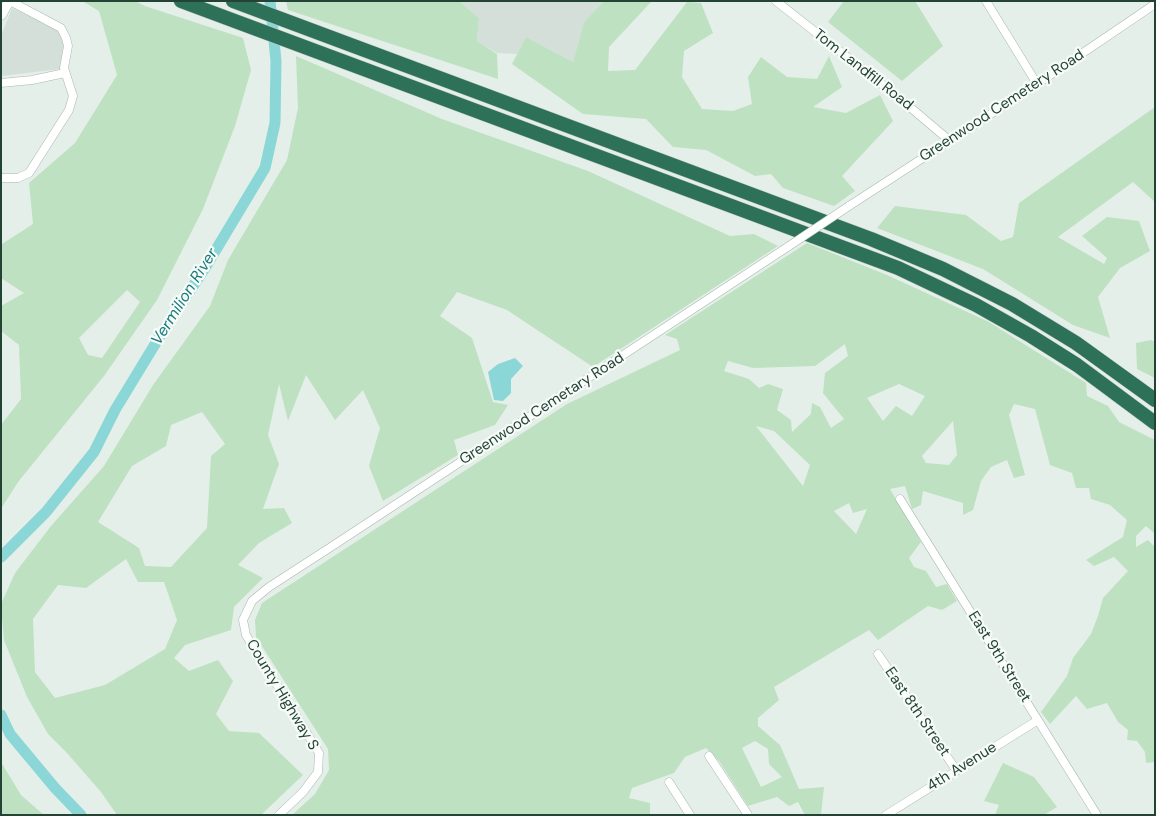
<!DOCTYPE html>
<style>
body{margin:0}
#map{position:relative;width:1156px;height:816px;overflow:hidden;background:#e5efe9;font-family:"DM Sans",sans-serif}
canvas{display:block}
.frame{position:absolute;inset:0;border:2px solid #234335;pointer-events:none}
</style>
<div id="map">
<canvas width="1156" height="816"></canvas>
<div class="frame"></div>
</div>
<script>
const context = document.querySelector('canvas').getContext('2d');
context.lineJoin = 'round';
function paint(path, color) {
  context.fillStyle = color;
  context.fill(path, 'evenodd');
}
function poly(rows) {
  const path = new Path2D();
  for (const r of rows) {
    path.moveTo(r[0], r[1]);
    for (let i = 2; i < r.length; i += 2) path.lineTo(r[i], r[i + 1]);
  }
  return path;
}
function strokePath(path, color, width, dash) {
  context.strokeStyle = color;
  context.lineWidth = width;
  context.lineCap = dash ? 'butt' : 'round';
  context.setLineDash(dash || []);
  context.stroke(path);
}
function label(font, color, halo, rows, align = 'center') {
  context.font = font + ' "DM Sans",sans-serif';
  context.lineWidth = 4.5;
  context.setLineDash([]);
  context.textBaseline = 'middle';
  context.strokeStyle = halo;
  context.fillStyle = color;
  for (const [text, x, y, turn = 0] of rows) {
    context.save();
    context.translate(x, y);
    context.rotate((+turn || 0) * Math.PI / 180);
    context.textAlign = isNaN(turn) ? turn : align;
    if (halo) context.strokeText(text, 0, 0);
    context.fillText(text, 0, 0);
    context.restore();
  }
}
paint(poly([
 [459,1,604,1,584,22,573,62,526,37,517,54,497,53,477,41,479,18],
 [12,8,57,29,64,43,60,69,1,76,1,36]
]), '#d3dfd8');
paint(poly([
 [82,1,135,1,145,6,243,38,251,70,235,126,203,209,157,300,104,376,18,482,1,509,1,425,21,399,19,345,1,331,1,306,24,293,1,278,2,244,33,224,29,183,75,143,117,75,99,11],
 [127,290,140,302,102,358,88,355,79,338],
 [286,1,459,1,479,18,477,41,497,54,498,79,288,10],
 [604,1,652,1,609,47,608,71,635,70,687,2,701,3,713,33,684,51,682,77,702,109,733,111,752,104,748,77,761,57,787,77,817,79,829,56,842,87,813,107,846,113,880,95,893,121,842,176,855,191,834,206,783,188,771,174,755,176,706,150,673,147,646,119,583,114,512,64,526,37,573,62,584,22],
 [844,1,915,1,943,46,902,81,828,22],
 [296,56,442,119,588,171,730,236,754,234,778,246,593,367,507,310,457,292,440,316,472,338,493,402,508,405,495,425,454,440,458,455,383,501,369,466,380,428,363,390,335,420,306,375,288,421,279,384,268,435,279,464,263,509,284,508,292,523,259,543,238,565,263,578,234,607,231,630,185,645,174,658,189,671,218,660,233,681,216,714,229,731,259,733,303,775,261,815,117,815,101,792,67,753,48,734,27,697,4,640,1,604,15,573,51,526,104,466,153,385,210,306,228,260,287,160,298,108],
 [202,412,225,444,211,456,207,528,171,567,145,566,139,548,98,522,132,466,166,446,171,425],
 [126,559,138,582,164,582,177,620,165,649,105,685,55,698,35,672,33,619,58,585,86,588],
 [1155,107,1155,202,1133,182,1058,237,1104,264,1107,258,1082,236,1107,217,1139,221,1150,251,1120,268,1098,297,1110,338,1073,325,983,269,877,228,895,206,966,215,1001,241,1013,237,1019,203],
 [807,243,887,275,989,322,1086,383,1087,396,1108,406,1119,422,1155,440,1155,534,1146,526,1136,536,1136,547,1148,540,1155,547,1155,762,1146,763,1145,752,1137,741,1127,740,1128,730,1118,722,1107,703,1087,709,1076,696,1050,724,1041,712,1067,676,1073,658,1091,634,1098,616,1103,598,1128,571,1114,557,1094,566,1086,560,1123,537,1127,520,1110,505,1091,499,1089,488,1076,488,1072,473,1050,465,1035,409,1014,404,1009,415,1025,475,1014,478,1007,460,991,467,981,481,973,510,963,515,963,503,923,491,921,505,912,509,905,486,890,489,921,542,909,558,914,567,926,571,936,587,947,584,957,601,942,610,928,606,878,640,869,630,774,687,779,700,758,718,758,726,780,745,799,789,824,787,821,815,805,815,798,802,789,806,777,797,748,806,719,761,706,748,685,757,674,773,632,788,629,798,650,803,650,815,292,815,315,794,329,770,328,749,256,637,255,620,262,603,567,404,680,350,677,339,665,335],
 [845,344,848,356,825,373,823,393,844,419,831,428,820,407,812,403,811,414,792,432,791,420,777,410,783,389,768,384,759,388,749,379,724,371,728,361,753,368,815,366],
 [899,384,925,396,912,416,896,406,883,421,867,398],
 [953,421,957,455,949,465,926,463,922,456],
 [756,426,774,431,810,465,803,486],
 [849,503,853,513,867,509,856,534,834,511],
 [755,741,768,749,769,764,782,777,761,787,742,748],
 [1151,340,1155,342,1155,378,1137,369,1136,343],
 [1,762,21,795,44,815,1,815],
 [1003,763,1034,777,1057,807,1044,815,995,815,999,805,984,801]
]), '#bee1c1');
paint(poly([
 [515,358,523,366,511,379,511,393,503,401,494,400,488,372,498,364]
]), '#8bd6d6');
strokePath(poly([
 [1,557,46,512,94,452,115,410,160,336,205,268,265,168,275,123,276,61,270,1],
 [1,715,10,734,55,788,81,815]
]), '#8bd6d6', 11);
const street = poly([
 [776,1,898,97,950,141],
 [986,1,1037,84],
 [1,83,32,80,65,73],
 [1,178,18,178,29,173,69,110,73,96,64,68,68,46,66,38,61,28,10,1],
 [849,206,1037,84,1155,4],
 [900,499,1097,815],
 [878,654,956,770],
 [709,756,748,815],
 [669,782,690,815],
 [279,815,303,792,318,772,319,753,246,635,243,620,252,601,269,587,337,543,789,246],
 [886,815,1038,720]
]);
const secondary = poly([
 [1,15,9,1]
]);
const highway = poly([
 [181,1,898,268,976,305,1031,336,1077,365,1155,423],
 [233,1,871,239,943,269,1012,304,1076,343,1155,400]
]);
strokePath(street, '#a7b8af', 9);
strokePath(secondary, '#a3bbaf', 11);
strokePath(highway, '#c1cac6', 15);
strokePath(street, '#fff', 8);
strokePath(secondary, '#fff', 10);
strokePath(highway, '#2d7158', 14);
const streetBridge = poly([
 [789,246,849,206]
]);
strokePath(streetBridge, '#a7b8af', 9, []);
strokePath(streetBridge, '#fff', 8);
label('15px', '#234335', '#f7fbf8', [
 ["Tom Landfill Road",863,70,38],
 ["Greenwood Cemetery Road",1002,106,-33],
 ["Greenwood Cemetary Road",542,409,-33],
 ["East 9th Street",999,657,58],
 ["County Highway S",282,695,59],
 ["East 8th Street",917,712,56],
 ["4th Avenue",962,767,-32]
]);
label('italic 16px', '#197c7d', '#f7fbf8', [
 ["Vermilion River",185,297,-58]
]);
</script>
